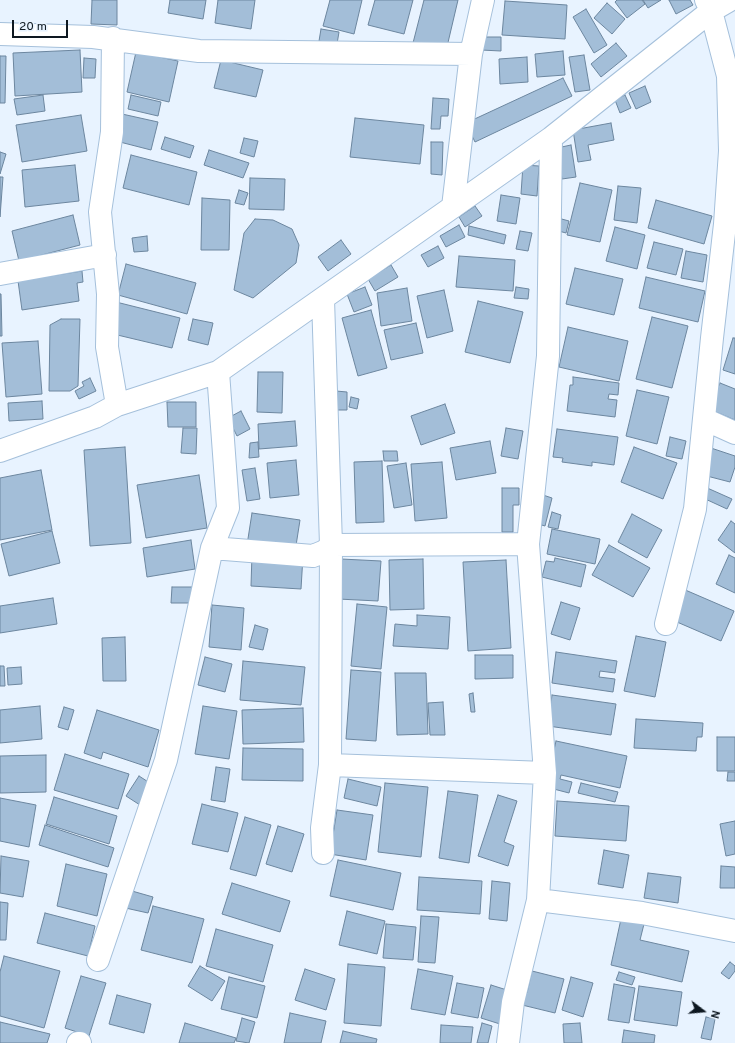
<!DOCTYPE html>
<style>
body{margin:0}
#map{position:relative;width:735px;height:1043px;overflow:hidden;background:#e8f3ff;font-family:Overpass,sans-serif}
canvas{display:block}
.north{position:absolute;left:683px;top:991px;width:40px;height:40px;-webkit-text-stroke:3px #e8f3ff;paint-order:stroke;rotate:106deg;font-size:11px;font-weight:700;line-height:16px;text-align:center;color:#0e1821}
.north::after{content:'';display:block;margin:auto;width:14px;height:18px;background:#0e1821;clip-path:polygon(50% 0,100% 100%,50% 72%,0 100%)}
.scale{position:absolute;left:12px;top:20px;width:56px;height:18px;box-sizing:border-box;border:2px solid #0e1821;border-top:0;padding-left:5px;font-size:12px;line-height:14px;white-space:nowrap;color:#0e1821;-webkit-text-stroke:3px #e8f3ff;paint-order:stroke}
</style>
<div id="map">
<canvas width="735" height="1043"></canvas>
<div class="north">N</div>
<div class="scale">20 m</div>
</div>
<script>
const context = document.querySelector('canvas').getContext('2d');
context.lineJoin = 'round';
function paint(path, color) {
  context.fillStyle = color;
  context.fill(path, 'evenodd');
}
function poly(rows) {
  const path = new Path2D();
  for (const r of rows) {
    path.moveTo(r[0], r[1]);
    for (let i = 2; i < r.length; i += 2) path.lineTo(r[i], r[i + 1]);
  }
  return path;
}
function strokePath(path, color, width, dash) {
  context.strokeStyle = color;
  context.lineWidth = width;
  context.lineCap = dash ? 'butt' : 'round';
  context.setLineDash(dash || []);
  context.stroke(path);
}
const building = poly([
 [92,0,117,0,117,25,91,24,92,0],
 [170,0,206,0,203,19,168,13,170,0],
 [218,0,255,0,251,29,215,23,218,0],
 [330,0,362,0,354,34,323,26,330,0],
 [375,0,413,0,404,34,368,25,375,0],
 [424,0,458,0,446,51,413,43,424,0],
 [617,0,642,0,645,4,627,18,615,2,617,0],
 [643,0,661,0,648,8,643,0],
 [669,0,690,0,693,5,676,14,669,0],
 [505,1,567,5,565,39,502,35,505,1],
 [607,3,625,19,612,34,594,18,607,3],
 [586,9,607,45,594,53,573,17,586,9],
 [321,29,339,32,337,44,319,41,321,29],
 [481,37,501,37,501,51,481,50,481,37],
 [616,43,627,56,601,77,591,64,616,43],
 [80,50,82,92,15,96,13,53,80,50],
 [563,51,565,75,537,77,535,54,563,51],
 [136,52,178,61,169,102,127,92,136,52],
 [584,55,590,90,575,92,569,57,584,55],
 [0,56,6,56,5,103,0,103,0,56],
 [527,57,528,82,500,84,499,59,527,57],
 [84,58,96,59,95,78,83,78,84,58],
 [221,60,263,70,256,97,214,88,221,60],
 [563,78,572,96,475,142,466,123,563,78],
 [645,86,651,102,636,109,629,93,645,86],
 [43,95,45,111,17,115,14,99,43,95],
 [131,95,161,102,158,116,128,109,131,95],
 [625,95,631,108,620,113,615,100,625,95],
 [433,98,449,99,448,116,441,116,440,129,431,129,433,98],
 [122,114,158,122,151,150,116,141,122,114],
 [81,115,87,151,22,162,16,125,81,115],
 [355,118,424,125,420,164,350,157,355,118],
 [611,123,614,140,588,145,591,160,578,162,573,130,611,123],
 [165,137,194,146,190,158,161,149,165,137],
 [244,138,258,141,254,157,240,153,244,138],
 [431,142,443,142,442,175,431,174,431,142],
 [571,145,576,177,562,179,557,148,571,145],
 [209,150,249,163,243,178,204,165,209,150],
 [0,152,6,154,0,174,0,152],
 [131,155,197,172,189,205,123,188,131,155],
 [75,165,79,201,25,207,22,170,75,165],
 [523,165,539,166,537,196,521,194,523,165],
 [0,177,3,177,0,217,0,177],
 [250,178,285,179,284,210,249,209,250,178],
 [580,183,612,190,600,242,567,235,580,183],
 [618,186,641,188,637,223,614,220,618,186],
 [239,190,248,193,244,205,235,203,239,190],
 [501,195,520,198,516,224,497,221,501,195],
 [202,198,230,200,229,250,201,250,202,198],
 [656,200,712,216,704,244,648,228,656,200],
 [475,206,482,216,465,227,459,217,475,206],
 [73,215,80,245,19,261,12,231,73,215],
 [558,218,569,221,566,233,555,230,558,218],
 [255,219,273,220,292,229,299,245,296,263,253,298,234,290,244,233,255,219],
 [459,225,465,237,446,247,440,236,459,225],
 [469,226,506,235,504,244,468,235,469,226],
 [615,227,645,235,637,269,606,261,615,227],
 [520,231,532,233,528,251,516,249,520,231],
 [147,236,148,251,134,252,132,238,147,236],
 [341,240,351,254,328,271,318,257,341,240],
 [654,242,683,249,676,275,647,268,654,242],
 [438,246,444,258,428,267,421,255,438,246],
 [686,251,707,255,703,282,681,278,686,251],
 [459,256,515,260,513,291,456,287,459,256],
 [126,264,196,283,187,314,118,295,126,264],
 [391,265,398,277,375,291,368,279,391,265],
 [575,268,623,279,614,315,566,304,575,268],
 [82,271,83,282,77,283,79,301,22,310,18,281,82,271],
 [646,277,705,291,698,322,639,308,646,277],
 [365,287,372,305,354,312,347,294,365,287],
 [516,287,529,289,528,299,514,298,516,287],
 [407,288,412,321,381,326,377,293,407,288],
 [444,290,453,331,427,338,417,296,444,290],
 [0,294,1,294,2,336,0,336,0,294],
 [478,301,523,312,510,363,465,352,478,301],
 [116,302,180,318,172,348,109,333,116,302],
 [371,310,387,368,358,376,342,318,371,310],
 [652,317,688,326,672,388,636,379,652,317],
 [61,319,80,319,78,386,70,391,49,391,50,325,61,319],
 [193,319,213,323,208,345,188,340,193,319],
 [416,323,423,353,391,360,384,330,416,323],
 [568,327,628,341,619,381,559,367,568,327],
 [733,338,735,338,735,374,723,370,733,338],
 [38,341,42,394,6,397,2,343,38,341],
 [258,372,283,372,282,413,257,412,258,372],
 [573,377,619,383,618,395,609,394,608,399,617,400,615,417,567,411,570,385,573,385,573,377],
 [90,378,96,391,79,399,75,391,84,386,82,382,90,378],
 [720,383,735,389,735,420,709,409,720,383],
 [637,390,669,397,657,444,626,436,637,390],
 [336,391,347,392,347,410,336,410,336,391],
 [351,397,359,399,357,409,349,407,351,397],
 [42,401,43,419,9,421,8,403,42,401],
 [167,402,196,402,196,427,168,427,167,402],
 [445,404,455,433,421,445,411,416,445,404],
 [241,411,250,429,237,436,228,418,241,411],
 [295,421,297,446,259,449,258,424,295,421],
 [183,428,197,428,196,454,181,453,183,428],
 [506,428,523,431,518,459,501,456,506,428],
 [557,429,618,437,614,465,592,462,592,466,562,462,563,458,553,457,557,429],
 [670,437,686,441,682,459,666,456,670,437],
 [490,441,496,473,456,480,450,448,490,441],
 [258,442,259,457,249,458,250,443,258,442],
 [125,447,131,543,90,546,84,450,125,447],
 [634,447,677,463,663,499,621,482,634,447],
 [711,448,735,456,735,467,730,482,703,475,711,448],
 [383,451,397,451,398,461,384,461,383,451],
 [296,460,299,495,270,498,267,463,296,460],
 [382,461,384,522,356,523,354,462,382,461],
 [442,462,447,518,415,521,411,464,442,462],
 [406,463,412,505,394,508,387,466,406,463],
 [255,468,260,499,247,501,242,470,255,468],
 [41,470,52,530,0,540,0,478,41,470],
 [199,475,207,528,146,538,137,485,199,475],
 [705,487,732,499,727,509,701,497,705,487],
 [502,488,519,488,519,505,513,505,513,532,502,532,502,488],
 [543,495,552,498,545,526,535,523,543,495],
 [552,512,561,515,558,529,548,527,552,512],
 [252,513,300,520,295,552,247,545,252,513],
 [632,514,662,530,647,558,618,542,632,514],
 [731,521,735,524,735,553,718,540,731,521],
 [552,529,600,539,595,564,547,554,552,529],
 [52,531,60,563,9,576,1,544,52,531],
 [191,540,195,569,147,577,143,548,191,540],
 [609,545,650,568,633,597,592,575,609,545],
 [252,554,303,556,301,589,251,586,252,554],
 [729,555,735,558,735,593,716,584,729,555],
 [555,558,586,565,581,587,542,577,546,561,554,562,555,558],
 [341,559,381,561,378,601,338,599,341,559],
 [423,559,424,609,390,610,389,560,423,559],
 [506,560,511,648,468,651,463,562,506,560],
 [172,587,193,587,193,603,171,603,172,587],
 [683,589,734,611,721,641,670,619,683,589],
 [53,598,57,624,0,633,0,606,53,598],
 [561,602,580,608,570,640,551,634,561,602],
 [357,604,387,607,381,669,351,666,357,604],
 [212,605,244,608,241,650,209,647,212,605],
 [417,615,450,617,448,649,393,646,395,624,417,626,417,615],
 [255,625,268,629,263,650,249,647,255,625],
 [636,636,666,642,655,697,624,691,636,636],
 [125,637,126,681,103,681,102,638,125,637],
 [556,652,617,661,615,673,600,671,599,677,615,679,613,692,552,683,556,652],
 [475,655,513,655,513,678,475,679,475,655],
 [205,657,232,664,225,692,198,685,205,657],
 [243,661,305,667,301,705,240,700,243,661],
 [0,666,4,666,5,686,0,686,0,666],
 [21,667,22,684,8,685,7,668,21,667],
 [351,670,381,672,376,741,346,739,351,670],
 [395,673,426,673,428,734,397,735,395,673],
 [473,693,475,712,471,712,469,694,473,693],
 [552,695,616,704,611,735,548,726,552,695],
 [443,702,445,735,430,735,428,703,443,702],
 [40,706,42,739,0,743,0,710,40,706],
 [203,706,237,711,229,759,195,754,203,706],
 [64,707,74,710,68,730,58,727,64,707],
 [303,708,304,742,243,744,242,710,303,708],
 [97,710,159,730,148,767,103,752,101,759,84,753,97,710],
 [636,719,703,723,702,737,697,737,696,751,634,748,636,719],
 [717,737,735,737,735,771,717,771,717,737],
 [556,741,627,756,620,788,561,775,560,779,572,782,569,793,546,787,556,741],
 [243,748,303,749,303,781,242,780,243,748],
 [65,754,129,774,118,809,54,790,65,754],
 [46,755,46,792,0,793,0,756,46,755],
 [216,767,230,769,225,802,211,800,216,767],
 [728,772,735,772,735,781,727,781,728,772],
 [139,776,153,785,140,805,126,796,139,776],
 [348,779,381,787,377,806,344,798,348,779],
 [385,783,428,787,421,857,378,852,385,783],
 [581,783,618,792,615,802,578,793,581,783],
 [448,791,478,795,469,863,439,858,448,791],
 [498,795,517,801,504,842,514,846,508,866,478,856,498,795],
 [54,797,117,816,109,844,46,824,54,797],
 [0,798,36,805,29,847,0,841,0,798],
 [557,801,629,806,626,841,555,836,557,801],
 [202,804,238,813,228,852,192,844,202,804],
 [337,810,373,815,366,860,330,854,337,810],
 [245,817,271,825,256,876,230,869,245,817],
 [735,821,735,854,726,856,720,824,735,821],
 [45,825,114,848,108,867,39,845,45,825],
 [278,826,304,834,292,872,266,864,278,826],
 [604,850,629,855,623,888,598,884,604,850],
 [1,856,29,861,23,897,0,893,1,856],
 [338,860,401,873,393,910,330,896,338,860],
 [66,864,107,874,97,916,57,906,66,864],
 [721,866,735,867,735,888,720,888,721,866],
 [648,873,681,877,678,903,644,898,648,873],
 [419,877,482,881,480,914,417,910,419,877],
 [492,881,510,883,507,921,489,919,492,881],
 [232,883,290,901,280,932,222,914,232,883],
 [125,889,153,897,148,913,121,907,125,889],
 [0,902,8,903,6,940,0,940,0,902],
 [153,906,204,919,192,963,141,950,153,906],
 [347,911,385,921,377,954,339,945,347,911],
 [45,913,95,926,88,956,37,943,45,913],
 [421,916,439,917,435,963,418,962,421,916],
 [621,919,644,924,640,940,689,951,682,982,611,965,621,919],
 [386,924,416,927,413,960,383,958,386,924],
 [216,929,273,945,263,982,206,966,216,929],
 [4,956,60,971,44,1028,0,1016,0,972,4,956],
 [730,962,735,966,735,971,729,979,721,973,730,962],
 [348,964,385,967,381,1026,344,1023,348,964],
 [200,966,225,981,212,1001,188,986,200,966],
 [305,969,335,979,326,1010,295,1000,305,969],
 [418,969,453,976,445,1015,411,1009,418,969],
 [532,971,564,979,555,1013,518,1004,521,991,527,993,532,971],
 [619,972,635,977,632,985,616,980,619,972],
 [81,976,106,983,89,1036,65,1028,81,976],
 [229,977,265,986,257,1018,221,1009,229,977],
 [571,977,593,983,583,1017,562,1010,571,977],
 [457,983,484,988,478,1018,451,1013,457,983],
 [614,984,635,988,629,1023,608,1020,614,984],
 [491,985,510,991,500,1024,481,1018,491,985],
 [639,986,682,992,677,1026,634,1020,639,986],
 [117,995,151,1004,144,1033,109,1024,117,995],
 [290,1013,326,1021,321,1043,284,1043,290,1013],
 [706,1017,715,1019,711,1040,701,1038,706,1017],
 [242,1018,255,1022,249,1043,236,1041,242,1018],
 [0,1022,50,1034,47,1043,0,1043,0,1022],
 [185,1023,236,1038,234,1043,179,1043,185,1023],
 [482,1023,492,1026,488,1043,477,1043,482,1023],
 [580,1023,582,1043,564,1043,563,1024,580,1023],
 [441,1025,473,1027,471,1043,440,1043,441,1025],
 [624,1030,655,1035,654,1043,622,1043,624,1030],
 [343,1031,377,1039,376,1043,340,1043,343,1031]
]);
paint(building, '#a3bed8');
strokePath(building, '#6c869f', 1);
const minor = poly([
 [0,34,93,37,199,51,471,54],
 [113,38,112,132,100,212,108,294,107,347,117,405],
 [453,207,471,54,483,0],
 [0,274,105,255],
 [323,299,331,545,330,765,322,828,323,853],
 [704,419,735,433],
 [0,451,95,417,117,405,218,372,551,138,711,11,730,0],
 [212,548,313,556,325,551,331,545,528,544],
 [666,624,695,509,712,338,725,224,730,151,728,76,711,11,706,0],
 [330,765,545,773],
 [538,900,642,913,735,931],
 [98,960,166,760,212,548,228,508,218,372],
 [78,1043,80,1043],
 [508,1043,513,1002,538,900,545,773,528,544,548,356,551,138]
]);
strokePath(minor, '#a5c0db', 24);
strokePath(minor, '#fff', 22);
</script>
